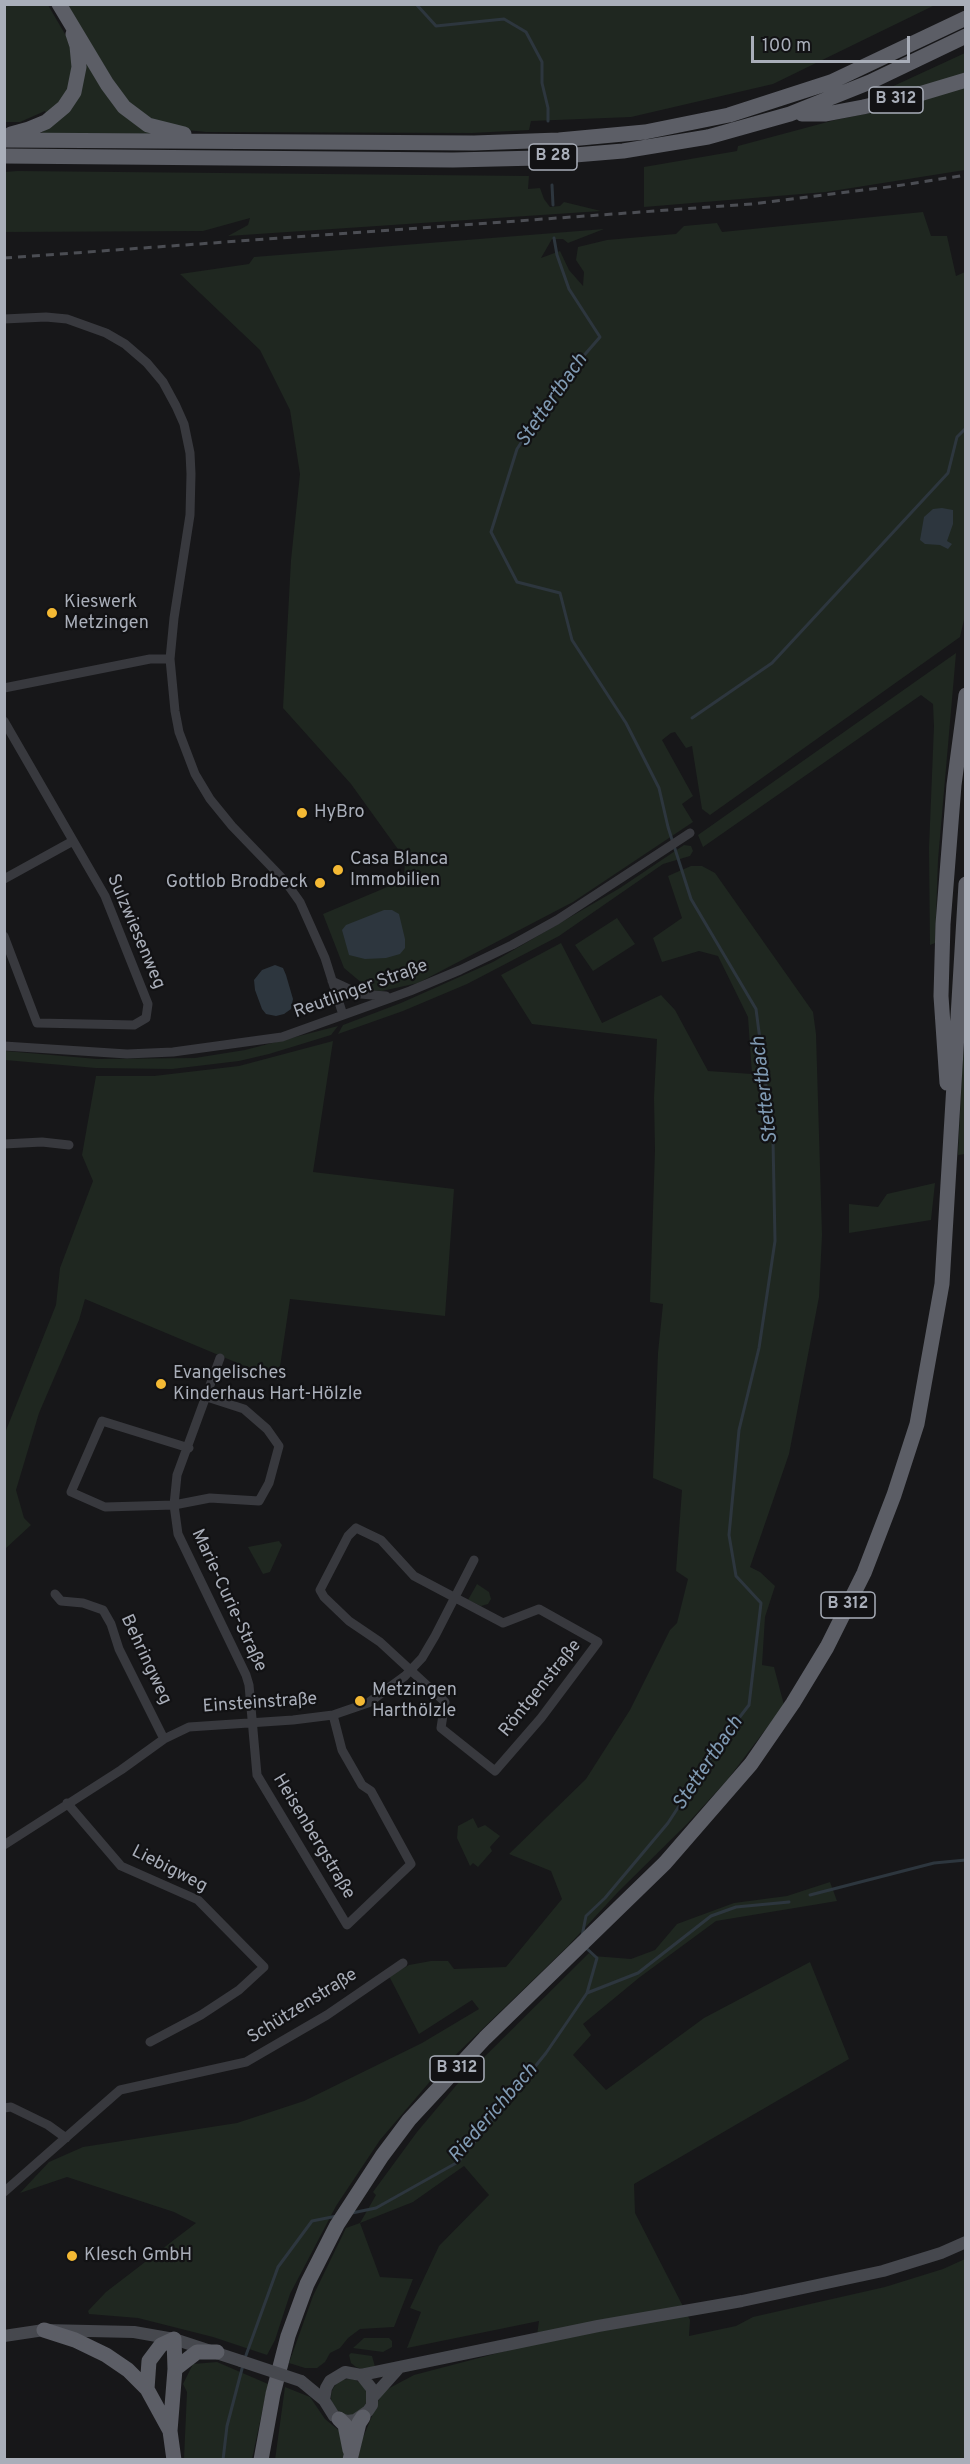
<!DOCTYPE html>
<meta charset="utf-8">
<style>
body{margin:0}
#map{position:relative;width:970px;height:2464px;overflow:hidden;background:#171719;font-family:Overpass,sans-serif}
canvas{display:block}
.frame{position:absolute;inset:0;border:6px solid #a9aeb9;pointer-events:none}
.scale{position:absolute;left:751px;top:36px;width:159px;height:27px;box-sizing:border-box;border:3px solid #a9aeb9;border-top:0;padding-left:8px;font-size:18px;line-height:21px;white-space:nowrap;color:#a9aeb9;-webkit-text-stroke:4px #121214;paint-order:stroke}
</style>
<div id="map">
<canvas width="970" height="2464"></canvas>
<div class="frame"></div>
<div class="scale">100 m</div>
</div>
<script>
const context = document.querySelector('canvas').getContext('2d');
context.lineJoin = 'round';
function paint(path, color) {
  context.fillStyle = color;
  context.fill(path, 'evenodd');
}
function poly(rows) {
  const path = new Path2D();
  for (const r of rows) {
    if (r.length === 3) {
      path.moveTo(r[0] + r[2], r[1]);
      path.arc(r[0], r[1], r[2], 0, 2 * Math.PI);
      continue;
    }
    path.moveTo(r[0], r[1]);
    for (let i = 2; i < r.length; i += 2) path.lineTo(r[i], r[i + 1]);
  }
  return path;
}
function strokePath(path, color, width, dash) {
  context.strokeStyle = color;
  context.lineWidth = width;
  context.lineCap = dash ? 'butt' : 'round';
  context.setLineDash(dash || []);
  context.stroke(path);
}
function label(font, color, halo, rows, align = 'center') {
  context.font = font + ' Overpass,sans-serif';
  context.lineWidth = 4.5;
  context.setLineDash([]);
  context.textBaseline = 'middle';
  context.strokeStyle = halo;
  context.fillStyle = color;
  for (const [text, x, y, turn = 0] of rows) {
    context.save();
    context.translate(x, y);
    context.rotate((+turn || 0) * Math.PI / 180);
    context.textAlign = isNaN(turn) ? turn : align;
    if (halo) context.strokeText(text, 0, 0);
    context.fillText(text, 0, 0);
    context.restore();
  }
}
paint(poly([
 [4,5,48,5,72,46,75,69,70,87,58,106,47,116,45,111,20,122,5,122],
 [67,5,935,5,773,84,631,117,531,121,529,130,472,133,206,132,177,129,158,124,127,103],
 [965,53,965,76,881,99,887,89],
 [82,61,88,61,153,134,41,133,61,118],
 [965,87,965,170,826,192,644,207,644,167,737,151,738,146,835,120,901,107],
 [17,171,529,176,528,189,540,188,544,199,550,207,560,206,564,202,601,211,228,236,248,225,250,218,203,231,5,232,5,172],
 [923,212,931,236,947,236,956,276,965,272,966,611,960,637,710,815,702,809,692,746,686,748,675,732,671,733,662,740,693,796,682,804,693,822,573,902,418,983,382,991,363,990,363,984,344,968,323,914,404,880,405,859,351,784,283,708,291,560,300,474,290,410,260,350,180,274,249,264,254,257,604,229,568,243,563,239,552,239,541,258,560,251,569,270,583,286,584,272,576,260,578,247,607,240,676,234,684,226,717,223,722,232],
 [956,653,938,860,935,943,930,945,929,848,934,726,933,704,921,695,703,847,698,835],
 [684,845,691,846,693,851,690,856,663,864,559,936,467,984,403,1011,338,1034,343,1025,401,1003,493,962,620,888],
 [691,866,702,866,715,873,813,1012,816,1034,822,1235,819,1297,789,1454,750,1567,760,1572,775,1586,765,1617,762,1665,774,1667,784,1705,728,1779,687,1824,619,1891,568,1946,439,2071,380,2140,336,2206,290,2294,275,2340,267,2355,213,2337,138,2318,89,2314,88,2311,106,2292,196,2223,174,2212,67,2177,20,2193,49,2162,83,2147,237,2123,304,2101,422,2043,479,2009,472,2000,419,2034,389,1976,409,1965,431,1961,448,1961,454,1969,506,1967,562,1899,551,1871,509,1854,586,1779,630,1710,670,1630,677,1623,688,1579,676,1571,682,1490,653,1478,658,1353,663,1304,650,1302,655,1150,654,1098,657,1039,532,1024,501,975,561,943,602,1023,661,995,675,1010,708,1071,752,1074,748,1017,718,956,699,951,662,962,653,938,682,918,668,876],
 [617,918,635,944,593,971,575,945],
 [338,1026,331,1035,269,1054,239,1061,172,1069,96,1068,5,1060,5,1051,97,1059,195,1058,245,1050],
 [965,1034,965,1154,958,1155,962,1072],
 [333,1041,313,1172,454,1189,445,1316,290,1299,278,1380,85,1299,79,1320,39,1413,16,1490,24,1518,31,1525,5,1549,5,1433,56,1305,60,1268,93,1181,82,1155,96,1076,154,1076,239,1066],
 [935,1183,931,1220,849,1233,849,1204,878,1207,887,1194],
 [279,1541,282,1545,270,1572,263,1574,248,1547],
 [477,1584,489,1592,491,1599,488,1604,481,1606,468,1600],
 [473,1818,478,1828,485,1825,500,1836,490,1847,492,1851,478,1867,473,1863,470,1866,457,1838,458,1826],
 [830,1882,837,1901,716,1921,640,1977,583,2024,591,2035,573,2055,606,2090,704,2018,810,1962,849,2059,634,2184,635,2213,690,2320,689,2336,736,2326,753,2317,885,2287,943,2269,965,2259,965,2459,358,2459,362,2440,382,2392,414,2375,536,2343,539,2321,407,2348,421,2312,410,2308,439,2246,489,2195,464,2166,413,2202,360,2223,380,2277,413,2279,394,2327,360,2329,348,2338,340,2348,330,2353,325,2362,317,2368,305,2368,289,2363,313,2296,346,2228,360,2223,376,2195,373,2192,417,2132,459,2082,589,1953,593,1956,631,1959,655,1950,677,1924,734,1903,787,1896],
 [364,2338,389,2338,392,2341,392,2347,383,2352,353,2348],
 [351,2353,372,2356,376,2370,365,2370,356,2367,351,2363,349,2355],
 [217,2362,268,2384,252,2459,184,2459,187,2392,183,2384,193,2364],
 [349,2397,18],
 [285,2387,310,2397,325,2419,341,2432,345,2459,275,2460]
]), '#1f2720');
paint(poly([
 [942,508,953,510,953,524,947,541,952,544,948,549,940,545,925,544,920,540,924,517,933,509],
 [384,910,392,910,399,914,405,939,405,948,400,954,386,958,365,959,349,955,342,930,346,925],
 [275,965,283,968,286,975,293,999,291,1009,284,1014,276,1016,266,1014,262,1009,255,990,254,980,262,970]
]), '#2d363e');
strokePath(poly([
 [416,4,436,26,504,19,526,32,542,62,542,83,548,108,548,121],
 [552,185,553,205],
 [554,238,557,255,569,289,600,337,561,382,517,449,491,532,517,582,560,593,572,640,626,723,659,788,668,827,691,899,756,1009,773,1140,775,1241,759,1348,739,1430,729,1535,736,1576,761,1603,749,1705,722,1740,668,1823,605,1898,586,1916,582,1936],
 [692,718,772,663,948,473,957,437,966,428],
 [810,1895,934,1863,966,1860],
 [587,1993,638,1973,711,1916,736,1907,789,1902],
 [352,2213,376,2208,458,2162,546,2053,587,1993,597,1958,585,1947],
 [245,2358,278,2267,312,2221,337,2216],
 [223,2460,227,2426,243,2365]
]), '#2d363e', 3);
strokePath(poly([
 [4,319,46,317,67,319,106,333,125,344,147,363,163,382,176,406,184,424,190,453,191,474,190,515,174,618,170,659,175,711,179,732,195,774,210,799,232,826,285,881,300,902,325,958,343,1015],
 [4,688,150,659,170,659],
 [4,721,105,896,148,1004,146,1018,134,1025,37,1023,4,936],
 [4,879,73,841],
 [332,981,360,994,386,996],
 [4,1046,127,1054,173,1052,282,1037,410,991,460,970,512,945,557,920,690,833],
 [4,1144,42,1142,69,1145],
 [220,1358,177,1475,174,1505,178,1534,246,1675,249,1685,257,1775,347,1925,411,1864,371,1791,362,1785,342,1750,333,1715],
 [189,1448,102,1421,71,1492,105,1507,174,1505,210,1498,259,1501,269,1483,279,1446,267,1429,244,1409,207,1397],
 [356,1528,381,1540,414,1576,503,1623,539,1609,598,1642,541,1718,495,1771,441,1728,445,1702,380,1642,349,1621,324,1597,320,1590,348,1536,356,1528],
 [55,1594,61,1601,83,1603,103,1610,111,1624,119,1649,164,1739],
 [67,1803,121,1866,198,1900,264,1967,239,1990,201,2015,150,2042],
 [4,1845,121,1770,164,1739,189,1727,293,1720,333,1715,368,1703,405,1676,422,1658,435,1636,474,1560],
 [4,2108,11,2107,48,2125,66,2138],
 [4,2192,120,2090,246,2062,327,2015,403,1963]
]), '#38393e', 9);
strokePath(poly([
 [4,2336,44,2330,134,2332,174,2339,241,2361],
 [361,2375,598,2326,742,2301,883,2271,941,2253,966,2242],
 [301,2381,324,2400,334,2416,347,2421,355,2420,368,2411,372,2405,372,2389,361,2375,345,2372,330,2381,326,2388,324,2400],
 [373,2397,398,2369]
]), '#46484e', 12);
strokePath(poly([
 [59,4,107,84,124,107,148,125,184,134],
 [802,114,826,114,863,107,916,95,966,80],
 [11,134,29,129,46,122,64,107,74,92,79,67,77,46,73,34],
 [4,140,474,143,559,140,645,132,729,115,831,82,966,18],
 [4,156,453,160,539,158,623,151,708,137,790,114,870,82,966,36],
 [947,1083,941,996,943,924,954,785,966,695],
 [44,2330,75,2340,106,2355,128,2370,147,2389,170,2431],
 [175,2369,197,2352,217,2352],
 [147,2389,149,2361,161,2345,174,2339,175,2369,170,2431,174,2460],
 [339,2419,345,2425,350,2450],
 [261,2460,273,2394,288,2336,307,2284,337,2225,382,2156,409,2120,485,2038,665,1863,751,1764,793,1703,827,1647,864,1573,894,1495,917,1424,942,1284,966,884],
 [350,2460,359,2423,363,2417]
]), '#5c5e66', 15);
strokePath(poly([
 [4,258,752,204,896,186,966,175]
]), '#4b4d53', 3, [8, 6]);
strokePath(poly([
 [241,2361,301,2381]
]), '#46484e', 12);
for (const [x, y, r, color] of [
 [52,613,6,"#f4b934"],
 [302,813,6,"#f4b934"],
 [338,870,6,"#f4b934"],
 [320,883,6,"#f4b934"],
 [161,1384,6,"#f4b934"],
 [360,1701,6,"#f4b934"],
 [72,2256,6,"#f4b934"]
]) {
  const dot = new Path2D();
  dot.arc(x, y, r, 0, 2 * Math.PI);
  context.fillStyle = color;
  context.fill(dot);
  strokePath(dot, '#121214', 2);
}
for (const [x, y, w] of [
 [896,100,54],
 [553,157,48],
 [848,1605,54],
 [457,2069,54]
]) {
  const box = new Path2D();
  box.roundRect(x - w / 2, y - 13, w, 26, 4.5);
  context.fillStyle = '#121214';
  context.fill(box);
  strokePath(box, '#a9aeb9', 1.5);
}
label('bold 16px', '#a9aeb9', null, [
 ["B 312",896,100],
 ["B 28",553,157],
 ["B 312",848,1605],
 ["B 312",457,2069]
]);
label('18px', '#a9aeb9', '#121214', [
 ["Kieswerk",64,603],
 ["Metzingen",64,624],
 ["HyBro",314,813],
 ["Casa Blanca",350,860],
 ["Immobilien",350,881],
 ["Gottlob Brodbeck",308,883,"right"],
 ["Evangelisches",173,1374],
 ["Kinderhaus Hart-Hölzle",173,1395],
 ["Metzingen",372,1691],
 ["Harthölzle",372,1712],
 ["Klesch GmbH",84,2256]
], 'left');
label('18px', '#a9aeb9', '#121214', [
 ["Sulzwiesenweg",135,932,67],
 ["Reutlinger Straße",361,990,-20],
 ["Marie-Curie-Straße",228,1601,65],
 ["Behringweg",145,1660,65],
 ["Röntgenstraße",541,1689,-51],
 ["Einsteinstraße",260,1704,-4],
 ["Heisenbergstraße",313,1837,59],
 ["Liebigweg",169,1870,27],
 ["Schützenstraße",303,2007,-32]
]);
label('italic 20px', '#809bb4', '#121214', [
 ["Stettertbach",553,401,-55],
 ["Stettertbach",766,1090,-97],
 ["Stettertbach",709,1764,-56],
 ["Riederichbach",494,2114,-49]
]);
</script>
